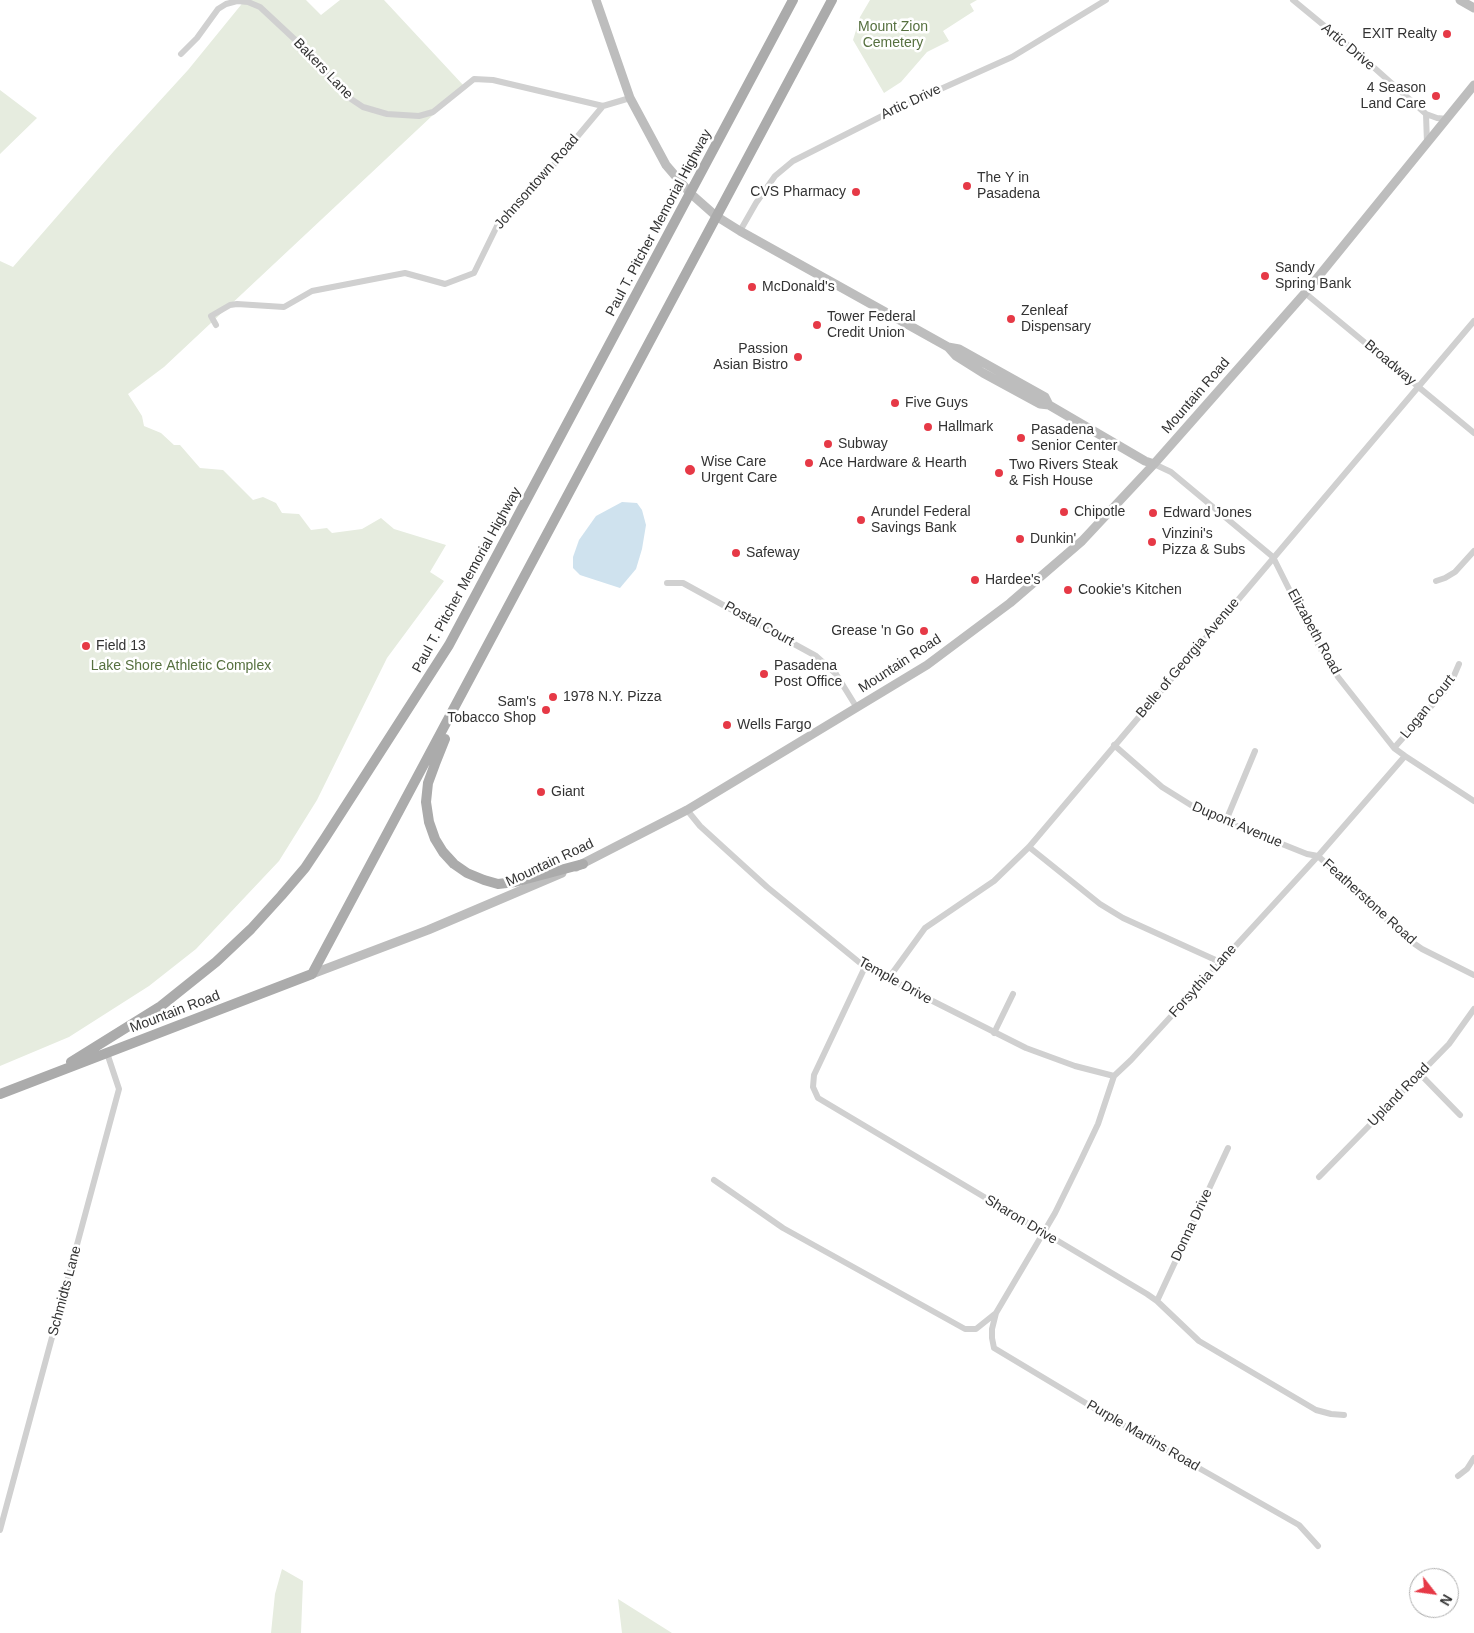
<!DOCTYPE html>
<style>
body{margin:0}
#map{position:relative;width:1474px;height:1633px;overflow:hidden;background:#fff;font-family:Helvetica,sans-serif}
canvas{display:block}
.north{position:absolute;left:1409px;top:1568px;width:50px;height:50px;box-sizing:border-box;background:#fff;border:1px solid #adadad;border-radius:50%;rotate:120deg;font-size:14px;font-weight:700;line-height:20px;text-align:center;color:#333}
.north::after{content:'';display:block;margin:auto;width:18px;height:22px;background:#e63946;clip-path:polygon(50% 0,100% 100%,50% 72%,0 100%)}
</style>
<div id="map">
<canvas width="1474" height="1633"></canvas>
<div class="north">N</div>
</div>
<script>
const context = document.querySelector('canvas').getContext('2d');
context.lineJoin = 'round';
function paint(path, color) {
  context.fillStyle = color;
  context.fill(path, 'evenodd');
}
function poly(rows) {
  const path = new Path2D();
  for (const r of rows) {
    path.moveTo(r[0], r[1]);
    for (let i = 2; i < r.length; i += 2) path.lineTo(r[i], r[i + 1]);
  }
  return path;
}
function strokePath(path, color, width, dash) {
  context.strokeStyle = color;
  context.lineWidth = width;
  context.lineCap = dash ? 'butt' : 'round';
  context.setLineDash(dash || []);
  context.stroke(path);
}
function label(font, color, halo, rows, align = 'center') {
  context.font = font + ' Helvetica,sans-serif';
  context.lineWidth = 5;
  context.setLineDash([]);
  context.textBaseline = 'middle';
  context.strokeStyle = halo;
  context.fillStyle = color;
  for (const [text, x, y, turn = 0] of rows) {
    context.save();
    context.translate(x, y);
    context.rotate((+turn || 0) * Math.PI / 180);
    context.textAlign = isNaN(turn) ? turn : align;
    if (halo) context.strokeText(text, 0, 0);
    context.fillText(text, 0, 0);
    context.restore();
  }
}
paint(poly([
 [245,0,306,0,321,15,340,0,384,0,464,86,164,367,128,394,142,416,144,426,161,433,174,445,180,445,200,468,223,470,253,500,263,497,276,503,282,513,299,514,311,530,327,528,332,533,362,529,381,518,394,529,446,545,430,572,444,581,387,658,317,800,279,861,196,949,149,986,69,1037,0,1066,0,261,13,267,114,151,188,70],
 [870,0,977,0,970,4,974,11,943,31,949,41,927,52,901,82,884,93,853,40,860,17],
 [0,90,37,118,0,154],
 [282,1569,303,1581,301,1633,271,1633,275,1594],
 [618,1599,672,1633,622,1633]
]), '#e6ecdf');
paint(poly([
 [622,502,637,503,642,510,646,525,642,549,636,569,620,588,580,575,573,568,573,557,579,540,596,516]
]), '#cfe2ee');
strokePath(poly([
 [1293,0,1361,56,1426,114,1437,118,1447,119],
 [181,54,197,38,218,9,226,4,237,1,248,2,260,7,305,49,345,95,363,107,387,114,419,116,433,112,474,79,493,80,603,106],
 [1426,114,1427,143],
 [740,231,756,203,775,176,793,161,896,109,1012,57,1106,0],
 [1305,293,1474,433],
 [216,325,211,316,230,305,237,304,284,307,312,291,405,273,445,284,474,273,498,224,546,174,603,106,630,98],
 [1154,464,1171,472,1273,557,1308,627,1326,658,1338,677,1394,748,1405,756,1474,801],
 [1436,581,1445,578,1455,572,1474,551],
 [667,583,683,583,816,656,836,674,857,708],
 [1114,745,1162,787,1202,812,1307,854,1318,856,1409,940,1422,949,1474,975],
 [1394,748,1450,685,1459,664],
 [687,810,700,826,723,847,767,887,865,967,1026,1048,1075,1066,1114,1076],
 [1225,823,1255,751],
 [1029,847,1100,904,1123,918,1220,962],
 [865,967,814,1075,813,1087,818,1098,1147,1294,1157,1301,1199,1341,1316,1410,1331,1414,1344,1415],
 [888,979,925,928,994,881,1029,847,1474,321],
 [994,1033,1013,994],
 [1420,1074,1460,1115],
 [1319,1177,1449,1044,1474,1009],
 [714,1180,783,1228,965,1329,976,1329,996,1313],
 [1157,1301,1228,1148],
 [1458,1476,1467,1469,1474,1458],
 [0,1530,119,1089,107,1053],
 [1318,1546,1299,1525,1109,1417,994,1348,992,1338,992,1329,996,1313,1055,1213,1080,1162,1098,1124,1114,1076,1131,1060,1318,856,1405,756]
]), '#d0d0d0', 6);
strokePath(poly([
 [596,0,630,98,666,165,690,193,716,216,740,231,948,347,959,349,1045,397,1049,405],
 [1460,0,1474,8],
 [948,347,956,356,983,373,1040,404,1049,405,1145,461,1154,464],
 [576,867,687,810,927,665,1010,603,1082,541,1154,464,1305,293,1474,85],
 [312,974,428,930,562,873]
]), '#bdbdbd', 9);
strokePath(poly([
 [445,739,435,764,428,783,426,802,429,822,435,839,443,852,454,864,467,873,484,880,498,884,515,882,583,864],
 [71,1062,161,1006,216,962,251,929,281,896,305,868,325,838,449,645,793,0],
 [0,1094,312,974,832,0]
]), '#ababab', 10);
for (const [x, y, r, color] of [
 [1447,34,5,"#e63946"],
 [1436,96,5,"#e63946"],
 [967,186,5,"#e63946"],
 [856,192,5,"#e63946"],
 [1265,276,5,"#e63946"],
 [752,287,5,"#e63946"],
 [1011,319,5,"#e63946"],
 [817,325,5,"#e63946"],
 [798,357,5,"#e63946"],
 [895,403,5,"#e63946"],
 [928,427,5,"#e63946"],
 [1021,438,5,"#e63946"],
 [828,444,5,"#e63946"],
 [809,463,5,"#e63946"],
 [690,470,6,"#e63946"],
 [999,473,5,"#e63946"],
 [1064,512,5,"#e63946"],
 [1153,513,5,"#e63946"],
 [861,520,5,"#e63946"],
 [1020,539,5,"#e63946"],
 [1152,542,5,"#e63946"],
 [736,553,5,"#e63946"],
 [975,580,5,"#e63946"],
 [1068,590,5,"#e63946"],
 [924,631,5,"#e63946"],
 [86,646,5,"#e63946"],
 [764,674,5,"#e63946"],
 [553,697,5,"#e63946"],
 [546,710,5,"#e63946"],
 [727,725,5,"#e63946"],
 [541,792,5,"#e63946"]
]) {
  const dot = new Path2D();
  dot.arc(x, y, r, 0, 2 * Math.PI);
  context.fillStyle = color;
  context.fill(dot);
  strokePath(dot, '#fff', 2);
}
label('14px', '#56703f', '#fff', [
 ["Mount Zion",893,27],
 ["Cemetery",893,43],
 ["Lake Shore Athletic Complex",181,666]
]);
label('14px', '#333', '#fff', [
 ["EXIT Realty",1437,34,"right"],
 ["4 Season",1426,88,"right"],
 ["Land Care",1426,104,"right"],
 ["The Y in",977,178],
 ["Pasadena",977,194],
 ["CVS Pharmacy",846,192,"right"],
 ["Sandy",1275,268],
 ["Spring Bank",1275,284],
 ["McDonald's",762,287],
 ["Zenleaf",1021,311],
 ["Dispensary",1021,327],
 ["Tower Federal",827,317],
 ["Credit Union",827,333],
 ["Passion",788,349,"right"],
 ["Asian Bistro",788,365,"right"],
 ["Five Guys",905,403],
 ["Hallmark",938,427],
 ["Pasadena",1031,430],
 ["Senior Center",1031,446],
 ["Subway",838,444],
 ["Wise Care",701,462],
 ["Urgent Care",701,478],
 ["Ace Hardware & Hearth",819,463],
 ["Two Rivers Steak",1009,465],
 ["& Fish House",1009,481],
 ["Arundel Federal",871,512],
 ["Savings Bank",871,528],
 ["Chipotle",1074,512],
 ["Edward Jones",1163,513],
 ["Vinzini's",1162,534],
 ["Pizza & Subs",1162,550],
 ["Dunkin'",1030,539],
 ["Safeway",746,553],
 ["Hardee's",985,580],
 ["Cookie's Kitchen",1078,590],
 ["Grease 'n Go",914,631,"right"],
 ["Field 13",96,646],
 ["Pasadena",774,666],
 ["Post Office",774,682],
 ["1978 N.Y. Pizza",563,697],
 ["Sam's",536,702,"right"],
 ["Tobacco Shop",536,718,"right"],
 ["Wells Fargo",737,725],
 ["Giant",551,792]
], 'left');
label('14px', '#333', '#fff', [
 ["Artic Drive",1348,47,40],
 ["Bakers Lane",323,69,46],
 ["Artic Drive",911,102,-25],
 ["Johnsontown Road",537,182,-49],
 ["Paul T. Pitcher Memorial Highway",659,223,-62],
 ["Broadway",1390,363,40],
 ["Mountain Road",1196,396,-49],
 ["Paul T. Pitcher Memorial Highway",467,580,-61],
 ["Postal Court",759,624,29],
 ["Elizabeth Road",1314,632,61],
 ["Belle of Georgia Avenue",1188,658,-50],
 ["Mountain Road",900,664,-33],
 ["Logan Court",1428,707,-51],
 ["Dupont Avenue",1237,825,23],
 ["Mountain Road",550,863,-25],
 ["Featherstone Road",1369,902,42],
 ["Temple Drive",895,981,29],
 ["Forsythia Lane",1203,981,-48],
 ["Mountain Road",175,1012,-21],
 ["Upland Road",1399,1095,-46],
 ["Sharon Drive",1021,1220,31],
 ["Donna Drive",1192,1225,-65],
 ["Schmidts Lane",65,1291,-75],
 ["Purple Martins Road",1143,1436,30]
]);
</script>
